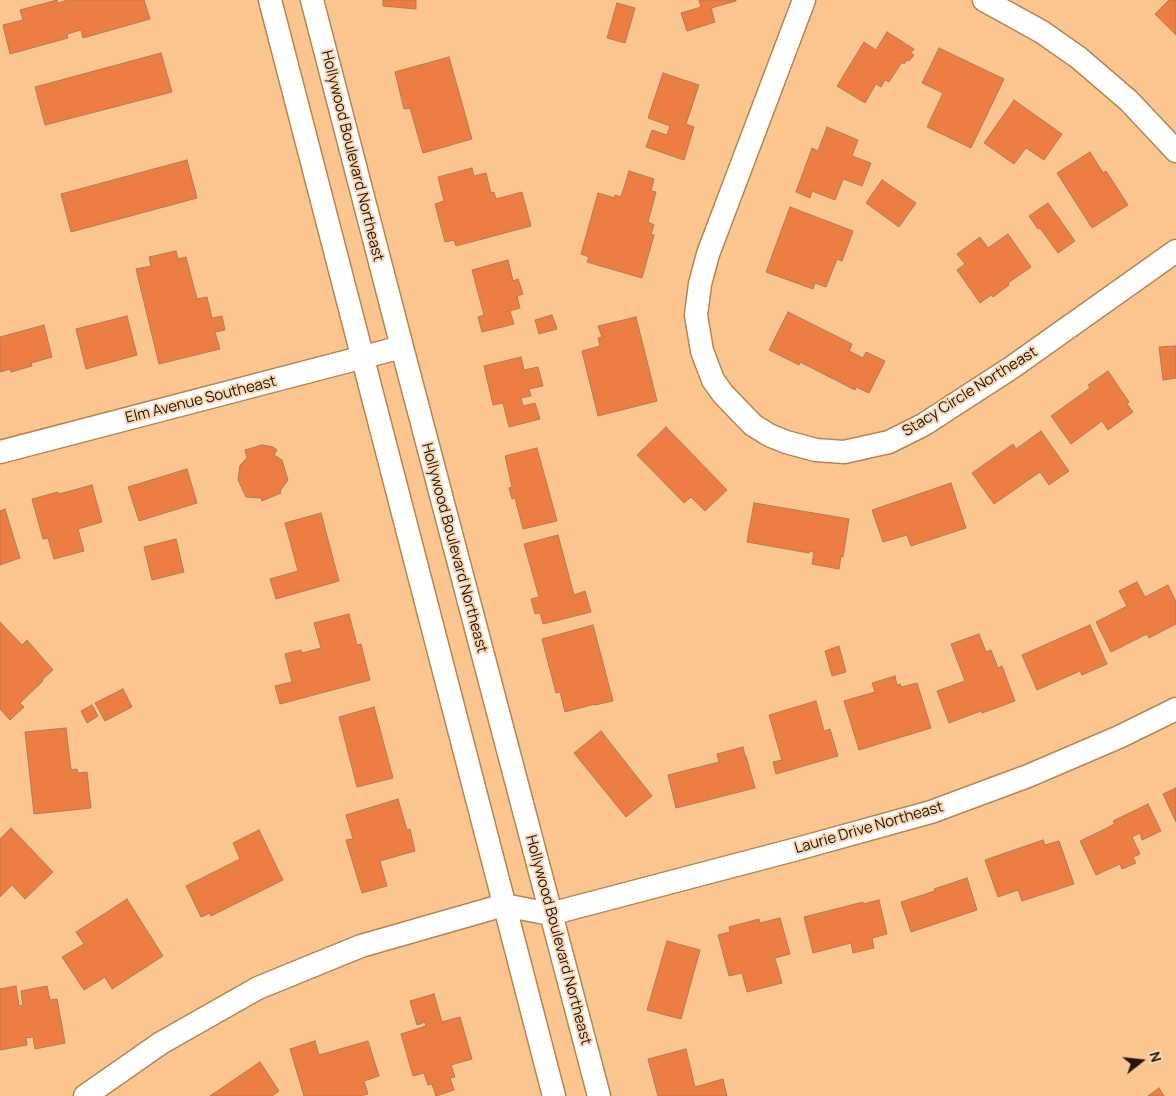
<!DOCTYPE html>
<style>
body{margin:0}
#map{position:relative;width:1176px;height:1096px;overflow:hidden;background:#fac58e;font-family:Manrope,sans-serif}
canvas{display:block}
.north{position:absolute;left:1116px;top:1036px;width:50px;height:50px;-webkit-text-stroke:4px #f7d7b7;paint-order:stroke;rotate:74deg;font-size:14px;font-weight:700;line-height:20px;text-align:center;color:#261300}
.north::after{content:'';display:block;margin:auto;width:18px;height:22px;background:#261300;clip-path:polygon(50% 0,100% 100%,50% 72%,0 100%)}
</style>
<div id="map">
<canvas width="1176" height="1096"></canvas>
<div class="north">N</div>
</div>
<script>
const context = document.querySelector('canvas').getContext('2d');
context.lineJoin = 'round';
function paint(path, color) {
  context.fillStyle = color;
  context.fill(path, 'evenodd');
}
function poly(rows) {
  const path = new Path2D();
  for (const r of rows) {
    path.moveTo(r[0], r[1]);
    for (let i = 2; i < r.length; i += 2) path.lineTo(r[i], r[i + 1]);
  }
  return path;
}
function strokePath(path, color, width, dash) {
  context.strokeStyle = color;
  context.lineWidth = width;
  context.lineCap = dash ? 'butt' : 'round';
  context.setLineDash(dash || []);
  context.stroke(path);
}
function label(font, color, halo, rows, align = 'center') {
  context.font = font + ' Manrope,sans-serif';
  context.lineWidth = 4;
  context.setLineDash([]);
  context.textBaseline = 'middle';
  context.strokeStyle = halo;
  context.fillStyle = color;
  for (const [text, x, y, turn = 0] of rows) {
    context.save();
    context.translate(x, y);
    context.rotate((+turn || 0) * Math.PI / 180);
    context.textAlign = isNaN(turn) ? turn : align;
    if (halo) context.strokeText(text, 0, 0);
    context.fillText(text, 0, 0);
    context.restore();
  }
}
const building = poly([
 [57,0,58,3,68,0,144,0,150,19,83,38,81,30,67,34,68,38,10,54,3,25,23,20,20,10,57,0],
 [383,0,416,0,416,9,383,6,383,0],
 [699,0,736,0,736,1,711,8,715,22,687,31,681,13,701,7,699,0],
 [1169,0,1176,0,1176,35,1155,14,1169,0],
 [617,3,635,8,625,43,607,38,617,3],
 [887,32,914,49,911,53,914,55,909,61,907,60,904,64,902,62,889,82,885,80,881,87,876,84,865,103,837,86,864,42,876,50,887,32],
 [939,48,1004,79,971,148,927,127,943,93,922,83,939,48],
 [161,53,172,92,45,125,35,87,161,53],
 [449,57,472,139,423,153,410,108,404,109,395,72,449,57],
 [663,73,699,85,686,124,694,127,684,160,646,147,652,130,667,135,670,126,648,118,663,73],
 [1014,100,1062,134,1044,160,1026,148,1014,164,984,143,1014,100],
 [827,127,858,140,852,156,871,163,862,186,843,179,835,200,812,191,810,198,796,192,812,148,818,151,827,127],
 [1090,152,1103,173,1106,171,1128,205,1092,228,1057,173,1090,152],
 [187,160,197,198,71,232,61,194,187,160],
 [472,168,474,176,486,173,491,193,494,192,496,199,522,192,531,226,456,246,454,240,445,242,435,204,444,201,438,177,472,168],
 [629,171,654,179,651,191,656,192,648,222,654,225,651,234,654,235,642,278,587,262,589,257,581,254,598,193,615,198,615,195,621,197,629,171],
 [882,180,916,203,899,227,866,203,882,180],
 [1048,203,1075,241,1058,253,1040,228,1038,229,1029,216,1048,203],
 [790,207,853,231,842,261,837,259,826,287,815,283,813,289,766,272,790,207],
 [1008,234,1031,267,1008,283,1009,285,993,297,991,295,980,303,957,270,965,264,957,254,980,237,988,248,1008,234],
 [176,251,178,259,186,257,197,299,207,297,212,318,222,316,225,330,215,332,220,349,159,364,136,269,151,266,149,257,176,251],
 [508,260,513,281,518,279,523,294,517,296,520,308,510,311,514,324,482,332,478,317,484,315,472,270,508,260],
 [788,312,852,344,849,351,863,358,866,352,885,361,869,393,856,387,855,390,800,362,799,365,769,350,788,312],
 [552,315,557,329,539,334,535,320,552,315],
 [127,316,137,355,86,369,76,329,127,316],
 [636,317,657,401,598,416,582,351,600,346,598,338,602,337,598,326,636,317],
 [44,325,52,357,31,363,32,366,11,372,10,369,0,372,0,337,44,325],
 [1176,346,1176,378,1163,380,1159,347,1176,346],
 [521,357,524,370,538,367,543,386,529,389,531,396,521,398,523,406,535,403,540,419,509,427,503,403,493,405,484,366,521,357],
 [1108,371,1129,402,1127,404,1133,412,1108,430,1102,421,1071,444,1051,416,1090,388,1088,385,1108,371],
 [666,427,727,490,705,511,691,497,684,503,637,455,666,427],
 [1041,431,1069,471,1049,485,1040,472,994,504,972,473,1013,444,1016,449,1041,431],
 [262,445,273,447,277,450,274,455,282,460,288,480,280,491,281,493,262,501,261,498,246,497,238,480,240,465,247,458,245,450,262,445],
 [537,448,557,521,523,529,515,498,512,499,509,488,512,487,505,456,537,448],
 [187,469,197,503,139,521,128,487,187,469],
 [951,483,966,528,911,546,907,535,883,542,872,510,951,483],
 [92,485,102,522,78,529,84,551,54,559,48,538,43,539,32,499,58,492,59,494,92,485],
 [754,503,849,519,843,557,841,556,839,569,812,564,814,552,809,551,809,553,747,542,754,503],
 [5,509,20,558,0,565,0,511,5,509],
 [321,513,339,581,276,599,270,579,298,571,285,523,321,513],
 [558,535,574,595,585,591,591,612,543,624,540,613,535,614,531,599,539,597,524,544,558,535],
 [176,539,184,572,152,580,144,547,176,539],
 [1137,582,1145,597,1168,585,1176,602,1176,624,1149,638,1147,634,1111,652,1096,622,1127,606,1119,591,1137,582],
 [349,614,357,645,361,644,370,680,280,704,275,686,292,682,285,654,301,650,302,653,321,648,314,623,349,614],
 [0,622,22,645,27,640,53,670,42,680,43,681,20,703,24,707,10,720,0,709,0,622],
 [593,625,613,701,595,705,595,704,565,712,560,692,556,693,542,639,593,625],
 [1090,625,1107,664,1082,675,1080,671,1037,690,1022,655,1090,625],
 [979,634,986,652,991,650,998,668,1002,666,1015,701,982,713,981,711,949,723,937,691,965,681,951,644,979,634],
 [839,646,846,672,832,676,825,651,839,646],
 [895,676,897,685,900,684,901,687,917,683,931,728,859,750,844,701,875,692,872,683,895,676],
 [123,689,132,707,105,721,95,703,123,689],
 [816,701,824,731,830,729,838,756,776,774,773,762,782,760,769,715,816,701],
 [92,705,98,716,87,723,81,711,92,705],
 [374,707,393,778,357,787,339,717,374,707],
 [66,728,71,770,77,769,78,773,87,772,91,808,34,814,25,732,66,728],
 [601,731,652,796,626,817,574,753,601,731],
 [743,747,745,756,746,756,755,788,676,808,668,775,719,762,717,754,743,747],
 [1176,788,1176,822,1163,794,1176,788],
 [398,799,407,830,410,829,415,851,380,861,387,886,362,893,346,840,353,839,346,815,398,799],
 [1148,804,1161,831,1142,840,1140,833,1132,837,1140,854,1133,857,1136,863,1122,869,1120,864,1096,875,1080,841,1115,824,1113,821,1148,804],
 [11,828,53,872,25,899,12,885,0,897,0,839,11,828],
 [259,830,283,880,211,916,210,913,201,917,186,886,240,859,233,843,259,830],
 [1043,840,1045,845,1059,841,1074,884,1022,901,1018,890,998,897,985,860,1043,840],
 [967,878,977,910,911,932,901,902,935,891,934,889,967,878],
 [127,899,163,956,112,989,105,977,84,990,62,957,84,944,76,932,127,899],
 [879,900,887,934,872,938,874,948,853,953,851,943,813,953,804,917,863,902,863,904,879,900],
 [780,918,790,954,775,958,782,983,747,992,742,973,729,976,718,935,730,932,729,927,759,919,760,923,780,918],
 [667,941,700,950,681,1019,647,1010,667,941],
 [16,986,19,1006,23,1005,21,991,47,986,50,1000,57,999,65,1043,35,1049,33,1037,26,1038,27,1045,0,1050,0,989,16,986],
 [434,994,442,1022,460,1017,472,1059,451,1065,455,1077,450,1078,454,1090,436,1096,432,1084,428,1085,424,1073,413,1076,401,1034,426,1026,425,1022,417,1025,410,1001,434,994],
 [315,1041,319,1055,368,1041,379,1076,364,1081,368,1094,360,1096,304,1096,290,1049,315,1041],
 [686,1049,695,1087,723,1079,727,1096,658,1096,648,1059,686,1049],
 [260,1062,279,1091,272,1096,210,1096,260,1062],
 [1159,1088,1164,1096,1148,1096,1159,1088]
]);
paint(building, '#ec7e43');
strokePath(building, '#b87858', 1);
const minor = poly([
 [270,0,554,1096],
 [312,0,402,347,599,1096],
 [804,0,708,254,700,284,696,315,702,351,713,380,723,394,753,425,769,435,786,442,816,450,844,452,889,442,923,425,1011,368,1176,251],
 [984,0,1042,32,1079,58,1129,101,1176,151],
 [0,452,402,347],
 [85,1096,161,1043,258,988,361,946,504,905,550,914,797,849,931,812,1028,776,1119,737,1176,709]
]);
strokePath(minor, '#b78550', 25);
strokePath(minor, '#fff', 22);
label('15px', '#261300', '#f7d7b7', [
 ["Hollywood Boulevard Northeast",352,156,76],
 ["Stacy Circle Northeast",970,392,-32],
 ["Elm Avenue Southeast",201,400,-14],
 ["Hollywood Boulevard Northeast",454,548,75],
 ["Laurie Drive Northeast",869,828,-16],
 ["Hollywood Boulevard Northeast",558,940,75]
]);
</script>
